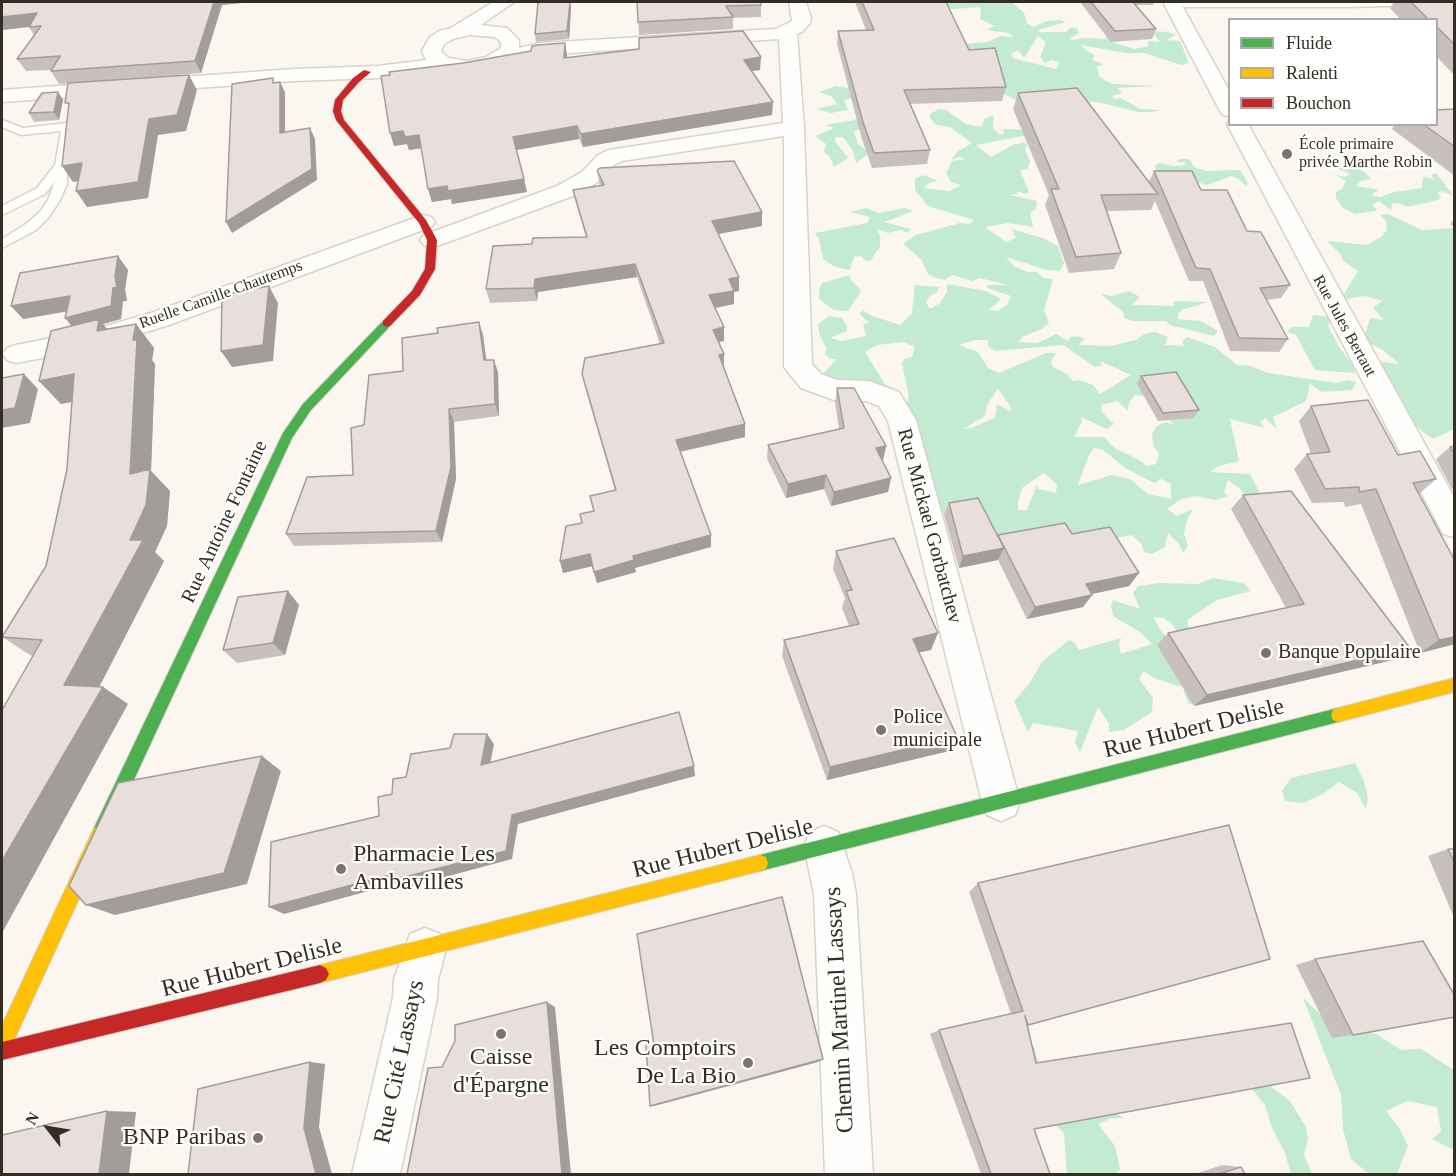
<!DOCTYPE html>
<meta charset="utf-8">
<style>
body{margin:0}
#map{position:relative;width:1456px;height:1176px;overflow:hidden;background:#fbf7f0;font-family:Georgia,serif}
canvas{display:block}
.frame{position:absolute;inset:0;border:3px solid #342e22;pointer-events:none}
.legend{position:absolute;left:1228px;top:18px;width:210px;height:108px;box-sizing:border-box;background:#fff;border:2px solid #aeaba7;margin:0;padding:8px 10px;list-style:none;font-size:18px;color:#342e22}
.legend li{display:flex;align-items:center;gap:12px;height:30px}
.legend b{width:30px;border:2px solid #aeaba7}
.north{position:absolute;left:18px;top:1098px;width:60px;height:60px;-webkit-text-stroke:4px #fff;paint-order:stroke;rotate:301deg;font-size:16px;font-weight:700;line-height:24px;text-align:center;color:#342e22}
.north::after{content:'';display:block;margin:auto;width:21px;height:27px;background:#342e22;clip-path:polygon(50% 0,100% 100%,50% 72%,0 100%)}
</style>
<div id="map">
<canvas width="1456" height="1176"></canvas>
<div class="frame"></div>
<ul class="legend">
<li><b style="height:8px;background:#4caf50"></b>Fluide</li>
<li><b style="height:8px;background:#ffc107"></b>Ralenti</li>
<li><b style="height:8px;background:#c62828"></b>Bouchon</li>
</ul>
<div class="north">N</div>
</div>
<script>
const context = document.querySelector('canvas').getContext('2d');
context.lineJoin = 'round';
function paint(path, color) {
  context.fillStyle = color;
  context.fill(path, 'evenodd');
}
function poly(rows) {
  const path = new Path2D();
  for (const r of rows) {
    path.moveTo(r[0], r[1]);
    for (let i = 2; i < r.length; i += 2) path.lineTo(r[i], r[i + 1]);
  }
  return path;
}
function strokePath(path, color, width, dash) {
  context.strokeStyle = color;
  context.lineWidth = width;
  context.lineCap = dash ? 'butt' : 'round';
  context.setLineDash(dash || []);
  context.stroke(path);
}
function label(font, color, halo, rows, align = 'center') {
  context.font = font + ' Georgia,serif';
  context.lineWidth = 4.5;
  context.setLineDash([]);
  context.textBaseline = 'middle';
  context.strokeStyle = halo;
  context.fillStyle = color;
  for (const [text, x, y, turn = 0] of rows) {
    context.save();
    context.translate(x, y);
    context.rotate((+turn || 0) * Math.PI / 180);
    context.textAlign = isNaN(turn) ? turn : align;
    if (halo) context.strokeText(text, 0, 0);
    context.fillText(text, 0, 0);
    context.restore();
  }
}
paint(poly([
 [909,2,1012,2,1024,13,1027,23,1033,27,1047,21,1060,20,1066,22,1038,30,1040,32,1066,32,1071,27,1078,29,1079,33,1070,38,1072,40,1085,38,1107,39,1105,36,1108,34,1114,43,1135,49,1149,46,1147,41,1160,42,1151,31,1168,32,1176,35,1167,40,1180,41,1189,63,1181,65,1144,53,1126,53,1080,45,1095,56,1092,60,1103,64,1097,67,1099,76,1106,81,1113,84,1157,86,1117,88,1123,93,1112,96,1114,99,1121,98,1140,109,1162,110,1152,112,1138,112,1098,102,1016,100,1002,93,961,44,987,42,1001,36,1014,37,1009,33,987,30,994,26,980,19,981,7,928,11],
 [1038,36,1046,42,1040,57,1044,63,1052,60,1060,62,1056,69,1013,58,1011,54,1018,50,1024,58],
 [836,86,848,88,851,87,917,115,915,119,861,128,854,132,858,144,870,153,856,163,853,151,846,141,843,137,835,137,835,141,848,158,834,167,830,157,824,152,826,144,815,136,834,128,825,125,855,120,861,104,852,98,844,100,848,110,831,113,816,109,837,104,831,96,819,92],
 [939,109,946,110,966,124,981,127,985,118,991,116,994,117,993,128,1000,135,1004,133,1003,129,1033,130,1023,136,976,145,991,157,1015,144,1019,144,1023,142,1027,144,1025,150,1030,161,1028,169,1020,170,1029,192,1026,194,1017,191,1017,194,1010,195,1037,201,1036,209,1030,213,1033,227,1008,223,985,227,1006,242,1016,238,1012,229,1045,239,1058,246,1064,263,1060,271,1047,270,1006,257,1014,266,1027,272,1037,272,1043,278,1053,279,1044,310,1049,323,1042,329,1022,337,1019,342,1037,343,1056,334,1068,341,1070,337,1078,336,1085,339,1078,345,1110,346,1136,340,1144,334,1155,332,1168,337,1165,345,1184,346,1182,342,1187,337,1215,347,1237,365,1251,366,1268,373,1337,383,1347,380,1356,382,1352,390,1322,392,1310,384,1306,401,1273,417,1277,429,1265,418,1260,422,1265,428,1230,419,1239,461,1219,466,1210,472,1250,474,1269,510,1265,518,1240,489,1228,480,1224,492,1228,496,1216,500,1196,496,1181,499,1167,509,1177,516,1193,509,1187,520,1184,534,1188,546,1183,553,1179,544,1168,533,1165,547,1152,554,1144,552,1141,543,1132,535,1090,543,1004,536,950,529,939,504,920,484,906,405,909,397,902,364,904,359,912,357,915,347,904,342,877,345,865,352,886,386,844,386,840,381,821,376,837,359,830,359,825,354,826,348,819,333,818,324,829,316,842,318,847,326,847,331,830,338,842,341,866,336,863,324,870,323,859,314,863,310,870,315,900,325,912,313,915,285,939,287,937,292,930,296,926,302,929,308,932,308,940,303,947,292,947,284,986,291,1001,299,989,310,998,311,1007,305,1011,296,987,288,986,285,1008,285,980,278,972,281,952,275,945,280,933,277,928,274,921,259,903,244,916,235,960,223,969,224,974,220,928,206,915,190,915,179,923,175,938,181,931,182,923,188,949,191,961,185,951,182,946,173,952,161,965,159,960,157,951,160,958,151,972,143,950,127,936,125,930,118,930,114],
 [975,340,988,340,988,346,995,351,1063,345,1095,367,1102,366,1100,361,1131,375,1100,394,1093,385,1079,380,1073,381,1067,374,1053,367,1051,362,1056,353,1046,353,999,373,988,368,978,352,959,345],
 [998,389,1010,406,1011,411,997,404,995,418,971,428,963,429,985,416,987,405],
 [1135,395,1150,397,1174,425,1166,422,1157,426,1152,434,1153,445,1159,453,1156,464,1147,466,1139,460,1113,447,1104,437,1074,437,1082,421,1081,417,1107,429,1114,424,1102,412,1101,405,1117,401,1128,411,1129,403],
 [1094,448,1103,450,1125,468,1154,483,1161,479,1171,484,1171,499,1148,494,1130,479,1112,475,1078,485,1089,455],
 [1044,473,1057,485,1056,493,1038,489,1037,485,1027,510,1018,510,1018,501,1023,487],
 [1179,159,1189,159,1195,168,1207,171,1240,170,1247,181,1247,187,1239,179,1232,176,1207,185,1183,178,1151,184,1149,181,1158,179,1155,166,1159,163,1173,166,1186,165,1185,162,1176,162],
 [1351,167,1365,172,1371,179,1360,181,1357,186,1379,190,1371,195,1380,197,1394,192,1422,188,1423,177,1434,179,1431,175,1436,173,1454,196,1442,191,1437,192,1441,198,1435,201,1407,207,1398,203,1392,204,1391,210,1379,201,1372,205,1377,209,1376,211,1355,214,1343,208,1336,198,1336,192,1342,189,1346,181,1336,175,1345,177,1350,174,1337,168],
 [866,208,879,213,905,208,913,211,884,222,911,229,908,233,900,230,888,233,877,229,880,236,880,247,870,261,864,260,862,256,854,257,850,270,835,267,823,259,819,239,815,233,867,223,870,217,850,212],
 [1388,214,1422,230,1454,228,1454,429,1433,439,1414,425,1376,361,1399,364,1383,350,1371,344,1365,345,1355,334,1366,332,1370,318,1384,320,1373,308,1382,301,1365,296,1351,298,1345,301,1344,294,1358,271,1342,260,1342,256,1327,241,1367,245,1381,237,1387,230,1386,221,1380,215],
 [850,275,851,280,861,291,848,311,834,310,819,299,819,290,822,283],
 [1129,291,1140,297,1132,305,1175,306,1173,304,1175,301,1208,302,1182,310,1178,314,1178,319,1201,321,1218,331,1214,336,1170,325,1166,321,1132,321,1125,318,1123,312,1101,294,1111,296],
 [1313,315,1328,317,1331,320,1328,326,1340,348,1353,366,1355,373,1315,370,1296,335,1287,332,1291,327,1309,327],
 [1213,578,1244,583,1251,591,1217,600,1187,620,1190,634,1179,634,1171,623,1163,618,1153,617,1161,631,1199,667,1201,702,1189,704,1184,692,1188,685,1178,686,1154,678,1144,671,1139,679,1153,698,1152,712,1124,730,1109,732,1109,724,1098,707,1080,752,1075,743,1078,731,1033,723,1028,732,1014,701,1029,684,1042,662,1069,640,1075,643,1079,650,1121,638,1119,645,1121,654,1152,644,1140,632,1113,616,1111,606,1113,600,1140,609,1133,593,1138,586,1160,583,1198,584],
 [1355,763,1364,781,1368,798,1366,809,1357,793,1339,782,1323,794,1303,803,1285,801,1282,791,1291,778],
 [1303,998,1332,1025,1355,1027,1378,1035,1401,1050,1421,1049,1454,1070,1454,1150,1432,1139,1441,1131,1437,1107,1407,1101,1386,1111,1399,1128,1408,1146,1397,1174,1369,1174,1351,1159,1343,1129,1341,1095],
 [1021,1038,1034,1047,1044,1080,1098,1103,1124,1118,1112,1118,1098,1124,1115,1146,1120,1169,1116,1174,1067,1174,1064,1133,1051,1121],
 [1252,1072,1290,1101,1306,1127,1308,1139,1304,1155,1312,1174,1291,1174,1285,1153,1272,1128,1265,1105,1251,1088]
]), '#c3ebd1');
const lane = poly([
 [1171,2,1432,2,1427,5,1348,7,1173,7,1168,4,1171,2],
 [2,120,23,128,67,123,71,124,73,128,67,165,67,184,60,200,49,217,36,230,2,248,2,239,26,224,40,212,48,200,55,181,45,194,2,215,2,206,37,188,55,165,61,131,21,135,2,127,2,120]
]);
const street = poly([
 [493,2,514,2,481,25,507,28,519,40,519,48,540,43,776,29,792,21,789,2,806,2,811,18,810,23,802,32,797,34,804,128,812,364,821,374,837,380,869,381,899,392,916,420,1020,802,1015,815,1001,821,987,815,982,802,888,421,879,406,866,401,834,400,801,388,784,367,784,136,622,161,614,165,598,182,573,196,440,245,432,247,424,245,420,240,424,235,557,186,582,172,598,155,609,150,783,123,779,39,540,55,523,59,515,55,508,62,498,66,466,73,443,69,378,78,294,81,2,102,2,90,294,69,378,66,426,60,422,51,430,37,439,31,451,28,493,2],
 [469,35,495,37,501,42,501,48,486,57,466,61,449,58,441,52,444,44,453,39,469,35],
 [1163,2,1180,2,1230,92,1230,117,1223,115,1220,111,1163,2],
 [1230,120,1230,124,1248,124,1454,497,1454,537,1443,534,1227,124,1230,120],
 [423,215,431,217,435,222,431,227,169,325,94,348,16,363,7,360,3,354,7,348,16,345,92,330,151,313,423,215],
 [824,826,838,832,852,873,856,894,873,1174,825,1174,814,894,804,846,810,832,824,826],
 [425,928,440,934,446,949,438,979,437,998,400,1174,352,1174,393,998,394,979,410,934,425,928]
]);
const fast = poly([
 [387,319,392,323,391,325,311,410,292,438,106,840,100,842,94,840,92,834,94,828,283,433,303,404,383,321,387,319],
 [1338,708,1343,710,1345,715,1343,720,1338,722,760,871,754,869,752,863,754,857,760,855,1338,708]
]);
const slow = poly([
 [1454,678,1454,692,1338,722,1333,720,1331,715,1333,710,1338,708,1454,678],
 [100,826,106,828,108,834,106,840,9,1051,2,1053,2,1025,94,828,100,826],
 [760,855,766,857,768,863,766,869,760,871,320,983,314,980,311,974,314,968,320,965,760,855]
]);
const jam = poly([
 [364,70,371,72,359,82,343,100,341,111,344,120,426,220,437,240,435,269,420,295,391,325,387,327,383,325,383,321,412,291,425,269,427,240,419,223,336,120,333,111,335,100,353,78,364,70],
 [320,965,326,968,329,974,326,980,320,983,2,1060,2,1042,320,965]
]);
strokePath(lane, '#d8d2c9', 3);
strokePath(street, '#d8d2c9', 3);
strokePath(fast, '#d8d2c9', 2);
strokePath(slow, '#d8d2c9', 2);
strokePath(jam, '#d8d2c9', 2);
paint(lane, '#fefefd');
paint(street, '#fefefd');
paint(fast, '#4caf50');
paint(slow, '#ffc107');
paint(jam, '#c62828');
paint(poly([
 [2,2,251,2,222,5,201,73,59,84,51,71,51,70,26,71,17,59,34,35,29,27,2,30],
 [570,2,571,9,569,39,536,42,535,34],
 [637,2,761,5,761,17,733,18,733,29,639,35],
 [855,2,946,2,969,50,1006,87,1002,101,910,104,930,150,927,164,872,168,861,136,837,44,838,31,866,30],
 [1080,2,1154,2,1153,5,1136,5,1156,29,1152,39,1111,42],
 [1394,2,1455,2,1455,76,1437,57,1437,20,1401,20,1390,8],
 [565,43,567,58,760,70,752,71,772,115,583,147,579,139,517,150,527,192,452,204,451,199,432,202,421,148,409,150,407,144,394,146,463,63,531,51],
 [58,92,63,100,59,120,34,122,29,113],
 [1018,93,1149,182,1154,171,1201,190,1247,231,1290,285,1281,298,1266,300,1288,339,1279,352,1230,351,1203,281,1189,281,1155,201,1151,210,1107,211,1121,253,1114,269,1069,273,1045,205,1049,195,1013,109],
 [1455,109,1455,176,1392,129,1395,124,1437,124],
 [597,170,762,226,718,234,739,277,739,291,734,292,734,304,715,308,724,327,724,341,718,342,724,367,745,437,681,452,711,547,635,568,636,572,597,583,592,566,563,573,560,561,582,523,594,511,590,496,615,490,585,387,582,374,660,344,637,277,538,292,537,301,490,303,486,289,532,244,586,237,576,203,573,190,600,186],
 [1455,218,1455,228,1450,224],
 [118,256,128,270,125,289,127,301,123,301,121,319,103,324,107,329,136,324,154,348,152,360,155,364,151,471,170,491,167,526,155,552,164,561,99,687,103,687,128,704,33,656,30,655,2,637,46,566,67,469,72,402,61,404,39,381,72,326,65,318,67,311,23,319],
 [479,322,483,335,486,360,498,372,499,416,454,422,456,479,442,542,294,546,286,534,353,475,364,425,403,371,438,333],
 [1141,376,1199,410,1193,418,1158,421,1137,384],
 [837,388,886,446,883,460,882,460,891,478,888,492,831,506,824,489,786,498,767,459,768,445,839,429,835,402],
 [1311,406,1398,455,1436,479,1419,494,1455,644,1420,653,1361,504,1345,507,1344,502,1312,503,1294,469,1307,454,1311,454,1299,421],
 [1455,446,1455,488,1452,489,1436,459,1450,447],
 [1243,495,1410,648,1393,660,1194,706,1157,645,1168,633,1286,608,1231,509],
 [949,503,997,536,998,535,1072,534,1139,573,1129,586,1091,594,1092,595,1083,607,1027,619,998,560,959,568,944,515],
 [836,551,931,650,919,652,949,751,827,780,782,656,784,640,849,626,842,608,845,598,833,569],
 [288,591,299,605,285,655,237,663,223,650],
 [1448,849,1455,849,1455,920,1428,856],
 [978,883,1249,965,1027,1025,1034,1129,1050,1174,981,1174,930,1034,939,1030,1011,1014,969,892],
 [1315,959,1353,1035,1332,1038,1296,965],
 [1222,1165,1241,1167,1245,1174,1195,1174]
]), '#c8c0be');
paint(poly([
 [214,2,251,2,222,5,201,73,195,61],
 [570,2,571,9,569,39,567,31],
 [37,13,45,25,2,30,2,17],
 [565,43,567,55,566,71,564,58],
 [761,57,760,70,744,72,744,60],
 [189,75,197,90,186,131,158,135,148,198,87,207,76,191,149,119],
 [280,82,285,92,285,143,280,133],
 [58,92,63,100,59,120,54,112],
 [773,102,772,115,583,147,581,134],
 [577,126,579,139,516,150,513,137],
 [310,128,315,139,317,180,232,233,226,222],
 [403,131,419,135,423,148,409,150,407,144,394,146,390,133],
 [82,163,93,179,73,182,62,166],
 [524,179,527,192,452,204,451,199,432,202,428,189,447,186],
 [762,212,762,226,712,235,712,221],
 [118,256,128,270,125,289,127,301,123,301,121,319,103,324,118,343,76,331,65,318,115,276],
 [635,264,637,277,538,292,537,301,534,288,535,279],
 [739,277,739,291,734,292,734,304,709,309,709,295,729,279],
 [269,286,278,303,273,361,232,367,221,351],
 [70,296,81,309,23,319,11,306],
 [479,322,483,335,488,373,484,360],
 [136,324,154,348,152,360,155,364,151,471,170,491,167,526,155,552,164,561,91,703,64,685,130,540,130,474,133,340],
 [724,327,724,341,713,343,713,330],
 [724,354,724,367,719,355],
 [494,360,498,372,499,416,495,404],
 [24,374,38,389,30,423,2,428,2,410],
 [74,374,95,397,61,404,39,381],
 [449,409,454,422,456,479,442,542,436,531],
 [745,424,745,437,677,452,676,440],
 [886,446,883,460,873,463,876,448],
 [826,475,824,489,786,498,788,484],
 [891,478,888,492,831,506,834,492],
 [711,535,711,547,635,568,636,572,597,583,594,572,633,556],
 [1004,548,998,560,959,568,963,556],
 [590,554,593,566,563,573,560,561],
 [1139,573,1129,586,1078,597,1086,584],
 [288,591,299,605,285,655,273,643],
 [1092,595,1083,607,1027,619,1035,607],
 [938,633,931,650,907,655,913,639],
 [1455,637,1455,644,1420,653,1439,640],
 [1410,648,1393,660,1194,706,1207,695],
 [103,687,128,704,2,933,2,861],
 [487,734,494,744,488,775,481,765],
 [957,737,949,751,827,780,830,767],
 [262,756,281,771,247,884,115,915,86,905],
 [694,766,695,776,518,824,512,859,404,888,398,883,284,914,269,907,393,874,512,815],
 [547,1002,555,1007,571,1174,562,1174],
 [823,1059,818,1062,654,1106,650,1106],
 [310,1062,325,1064,319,1127,332,1174,316,1174,304,1128],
 [107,1111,136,1112,129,1174,99,1174]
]), '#a29c9b');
const building = poly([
 [2,2,214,2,195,61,51,71,60,56,17,59,41,26,29,27,37,13,2,17,2,2],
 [538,2,570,2,567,31,535,34,538,2],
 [637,2,760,2,761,5,726,6,733,17,638,22,637,2],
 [862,2,946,2,969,50,995,48,1006,87,904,90,930,150,874,153,863,122,838,31,874,30,862,2],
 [1091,2,1133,2,1156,29,1115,31,1091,2],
 [1411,2,1455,2,1455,45,1437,27,1437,20,1429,20,1411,2],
 [743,31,761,57,744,60,773,102,581,134,577,126,513,137,524,179,448,191,447,186,428,189,419,135,405,137,403,131,390,133,381,76,390,75,389,72,463,63,531,51,532,46,538,45,565,43,564,58,639,49,639,38,743,31],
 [189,75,177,115,149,119,138,182,76,191,82,163,62,166,69,103,65,103,68,83,189,75],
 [273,78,273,83,280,82,280,133,310,128,312,169,226,222,232,84,273,78],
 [1077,88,1158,194,1101,195,1121,253,1076,257,1051,189,1059,189,1018,93,1077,88],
 [58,92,54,112,29,113,42,93,58,92],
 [1455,109,1455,147,1423,124,1437,124,1437,110,1455,109],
 [734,161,762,212,712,221,739,277,729,279,734,291,709,295,724,327,713,330,724,354,719,355,745,424,676,440,711,535,633,556,634,560,594,572,590,554,560,561,566,526,582,523,580,514,594,511,590,496,616,490,582,374,585,358,664,343,635,264,535,279,534,288,486,289,493,246,532,244,533,238,587,237,573,190,604,185,597,170,600,168,734,161],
 [1154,171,1192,171,1201,190,1227,190,1247,231,1261,232,1290,285,1260,288,1288,339,1239,338,1210,269,1196,268,1154,171],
 [118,256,115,276,117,287,113,288,111,306,65,318,70,296,11,306,20,273,118,256],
 [269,286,263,345,221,351,222,295,269,286],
 [99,319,97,331,136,324,133,340,137,340,130,474,150,469,146,505,130,540,143,540,64,685,103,687,2,861,2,710,42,640,2,637,46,566,67,469,74,374,39,381,51,331,99,319],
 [479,322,484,360,494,360,495,404,449,409,451,467,436,531,286,534,307,477,353,475,351,428,364,425,369,375,403,371,402,338,438,333,437,328,479,322],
 [1176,372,1199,410,1163,413,1141,376,1176,372],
 [24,374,15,408,2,410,2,378,24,374],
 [837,388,854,388,886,446,876,448,891,478,834,492,826,475,788,484,768,445,844,428,837,388],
 [1368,400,1398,455,1420,451,1436,479,1413,483,1455,561,1455,637,1439,640,1376,489,1359,492,1359,487,1325,489,1307,454,1330,452,1311,406,1368,400],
 [1455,446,1455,455,1450,447,1455,446],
 [1291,491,1410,648,1207,695,1168,633,1304,604,1243,495,1291,491],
 [978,498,1004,548,963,556,949,503,978,498],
 [1065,523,1072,534,1110,527,1139,573,1086,584,1092,595,1035,607,998,535,1065,523],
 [894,538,938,633,913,639,957,737,830,767,784,640,859,624,846,591,852,590,836,551,894,538],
 [288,591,273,643,223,650,238,597,288,591],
 [679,712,694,766,512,815,506,851,393,880,393,874,269,907,271,842,379,816,378,797,392,794,393,779,406,777,411,754,450,748,454,734,487,734,481,765,679,712],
 [262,756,224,873,86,905,69,886,118,783,262,756],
 [1229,825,1270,959,1028,1025,1025,1016,1036,1063,1291,1023,1310,1078,1034,1129,1050,1174,991,1174,939,1030,1023,1011,978,883,1229,825],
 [1448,849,1455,849,1455,864,1448,849],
 [782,897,823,1059,650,1106,646,1045,654,1045,637,934,782,897],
 [1423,941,1455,996,1455,1017,1353,1035,1315,959,1423,941],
 [547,1002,562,1174,407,1174,428,1068,442,1067,455,1041,455,1025,547,1002],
 [310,1062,304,1128,316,1174,188,1174,198,1089,310,1062],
 [107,1111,99,1174,2,1174,2,1135,107,1111],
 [1241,1167,1245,1174,1219,1174,1241,1167]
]);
paint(building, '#e8dfdd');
strokePath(building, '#a29c9b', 1.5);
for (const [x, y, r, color] of [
 [1287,154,6,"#7a746a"],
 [1266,653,6,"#7a746a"],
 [881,730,6,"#7a746a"],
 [341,869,6,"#7a746a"],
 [501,1034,6,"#7a746a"],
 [748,1063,6,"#7a746a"],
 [258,1138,6,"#7a746a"]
]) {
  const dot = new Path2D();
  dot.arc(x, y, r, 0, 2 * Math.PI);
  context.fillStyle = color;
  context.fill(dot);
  strokePath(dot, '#fff', 2);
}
label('16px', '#342e22', '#fff', [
 ["École primaire",1299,145],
 ["privée Marthe Robin",1299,163]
], 'left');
label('16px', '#342e22', '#fff', [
 ["Ruelle Camille Chautemps",221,295,-20],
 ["Rue Jules Bertaut",1344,326,61]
]);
label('20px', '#342e22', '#fff', [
 ["Rue Antoine Fontaine",225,522,-65],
 ["Rue Mickael Gorbatchev",929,526,75]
]);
label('20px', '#342e22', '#fff', [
 ["Banque Populaire",1278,653],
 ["Police",893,718],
 ["municipale",893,741]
], 'left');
label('24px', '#342e22', '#fff', [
 ["Rue Hubert Delisle",1194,729,-14],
 ["Rue Hubert Delisle",723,849,-14],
 ["Rue Hubert Delisle",252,968,-14],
 ["Chemin Martinel Lassays",840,1010,-93],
 ["Rue Cité Lassays",400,1062,-78]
]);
label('24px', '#342e22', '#fff', [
 ["Pharmacie Les",353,855,"left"],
 ["Ambavilles",353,883,"left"],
 ["Les Comptoirs",736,1049],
 ["De La Bio",736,1077],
 ["Caisse",501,1058,"center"],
 ["d'Épargne",501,1086,"center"],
 ["BNP Paribas",246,1138]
], 'right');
</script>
